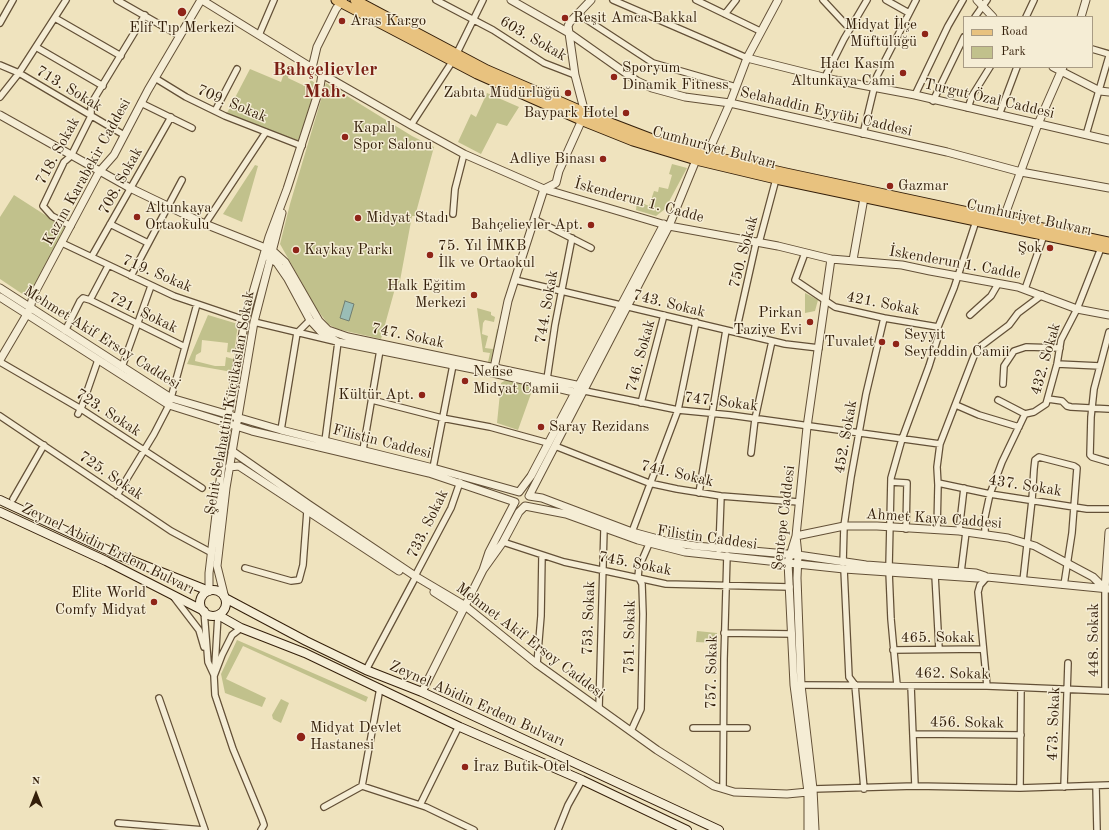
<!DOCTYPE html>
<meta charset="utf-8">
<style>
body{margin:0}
#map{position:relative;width:1109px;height:830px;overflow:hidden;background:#efe3be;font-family:"Old Standard TT",serif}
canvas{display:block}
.legend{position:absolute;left:963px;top:16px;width:130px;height:52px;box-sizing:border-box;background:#f5edd5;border:1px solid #a89b84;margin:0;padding:5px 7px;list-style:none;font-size:12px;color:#341f0a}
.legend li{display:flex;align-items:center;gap:8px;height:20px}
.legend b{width:20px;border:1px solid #a89b84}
.north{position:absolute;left:16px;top:774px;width:40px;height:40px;-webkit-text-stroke:3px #f5edd5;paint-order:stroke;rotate:0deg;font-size:11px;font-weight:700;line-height:16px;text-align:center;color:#341f0a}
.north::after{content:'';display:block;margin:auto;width:14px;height:18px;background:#341f0a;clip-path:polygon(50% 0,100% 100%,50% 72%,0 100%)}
</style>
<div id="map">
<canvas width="1109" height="830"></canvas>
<ul class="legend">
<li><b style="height:5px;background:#e8c27f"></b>Road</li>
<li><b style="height:11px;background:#c1c18c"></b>Park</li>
</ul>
<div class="north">N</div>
</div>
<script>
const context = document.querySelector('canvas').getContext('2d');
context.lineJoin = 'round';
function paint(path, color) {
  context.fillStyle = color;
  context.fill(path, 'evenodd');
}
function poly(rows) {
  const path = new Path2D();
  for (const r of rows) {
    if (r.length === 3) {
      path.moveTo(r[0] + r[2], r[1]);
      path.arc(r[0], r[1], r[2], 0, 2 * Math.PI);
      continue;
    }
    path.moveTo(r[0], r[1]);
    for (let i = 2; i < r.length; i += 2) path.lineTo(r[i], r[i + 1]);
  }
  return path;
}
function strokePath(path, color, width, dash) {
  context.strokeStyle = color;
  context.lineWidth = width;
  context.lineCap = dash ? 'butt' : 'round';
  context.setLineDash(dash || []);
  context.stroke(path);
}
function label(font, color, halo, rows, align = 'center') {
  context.font = font + ' "Old Standard TT",serif';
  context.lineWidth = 3;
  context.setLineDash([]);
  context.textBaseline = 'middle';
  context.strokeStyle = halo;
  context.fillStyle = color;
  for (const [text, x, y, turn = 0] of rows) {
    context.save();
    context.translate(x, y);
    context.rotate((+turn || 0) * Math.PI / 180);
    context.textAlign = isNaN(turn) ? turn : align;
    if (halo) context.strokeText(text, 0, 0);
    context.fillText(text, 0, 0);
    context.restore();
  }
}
paint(poly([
 [287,65,291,67,288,78,307,87,311,80,316,84,300,141,252,124,227,113,250,69,281,82],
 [326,83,412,136,434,147,415,216,412,216,399,286,396,285,381,339,337,329,328,324,316,308,280,244,290,204],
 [487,93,519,107,507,126,497,123,481,154,458,142,471,114,476,117],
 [672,164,687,168,665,209,656,216,636,210,637,201,649,206,654,191,658,192,659,187,668,189,672,175,669,174],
 [255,165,258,166,242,222,223,214],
 [14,195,67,229,27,297,0,279,0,217],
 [805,293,818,300,815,311,805,313],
 [477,308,491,312,491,315,495,317,494,322,485,320,483,323,482,334,488,336,485,348,493,349,497,329,500,330,494,359,490,362,488,362,490,353,483,352],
 [208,315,238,324,234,353,227,352,228,343,202,340,201,352,196,355,195,361,215,366,225,366,226,357,233,359,232,372,187,364],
 [506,380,533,388,518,430,497,423,501,383],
 [697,631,717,633,716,643,696,642],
 [237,640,368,697,366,702,243,646,226,679,266,698,262,707,225,693,221,674],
 [281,699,289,703,281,723,273,719,272,715]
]), '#c1c18c');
const water = poly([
 [345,301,354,304,349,321,340,318,345,301]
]);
paint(water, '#9abdb6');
strokePath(water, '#717e71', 1);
const minor = poly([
 [117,0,180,36],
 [436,0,493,30,544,63,575,75],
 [613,0,747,58],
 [696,0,760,31],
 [823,0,850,29],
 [886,0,909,13],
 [578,14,653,63,736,87],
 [725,14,736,0],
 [975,17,987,0],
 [1026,17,1034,0],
 [55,18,121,56],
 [0,23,13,0],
 [259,35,274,0],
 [36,47,103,86],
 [1092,49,1109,54],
 [456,55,483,0],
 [0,65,19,73,124,135],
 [825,77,844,39,867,0],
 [155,78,186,97,225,116,302,146],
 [915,95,948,26,963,0],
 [0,97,19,73,66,0],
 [933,101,964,37],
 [141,103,192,128],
 [968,108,972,96,990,67],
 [215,111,237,69],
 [999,115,1017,67],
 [411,125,452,62],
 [863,134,877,76,916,0],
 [1086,135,1109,56],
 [453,214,455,189,464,154],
 [534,219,591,248],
 [110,224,148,243],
 [205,224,266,132],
 [71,226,52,216,43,206,64,162,71,156,91,116,91,104,145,15],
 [62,243,174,296,245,320],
 [805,253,795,280,835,307,884,318,938,327],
 [92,256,171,117],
 [131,276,182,180],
 [515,280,785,344,819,348],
 [1025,289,1044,235],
 [90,300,185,347],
 [970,315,991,296,998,284],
 [254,322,338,342,325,441],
 [65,331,80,301,83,298,90,300,108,266],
 [736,332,756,243,760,239,776,179],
 [1109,332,1094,389,1091,417,1090,455,1092,457,1109,462],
 [0,362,81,409,202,488],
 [1057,364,1100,366],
 [122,367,151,286],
 [547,379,555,325,572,238],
 [1003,384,1004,366,1014,351,1026,347,1060,348],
 [585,391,678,410,730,415,940,444],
 [1048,399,1062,401,1067,406,1071,407,1109,409],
 [372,400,442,418,490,427,548,443],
 [998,400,1025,414],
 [641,403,664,315],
 [956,405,979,415,1019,427],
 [78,414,82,406,98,360],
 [0,416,171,531,212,553],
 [281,430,297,333,310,320],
 [555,446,649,483,677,489,721,496,799,502],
 [363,450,380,350],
 [751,453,755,419,772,341],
 [433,468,453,365],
 [891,482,907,483,906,529],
 [938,483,990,494,1087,509,1109,509],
 [699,493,726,330],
 [117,495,154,434,169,405,197,304],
 [13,499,44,445],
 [937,530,938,485,937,467,940,444,974,356,981,346,1009,325,1018,313,1042,295],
 [959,531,964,488],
 [632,532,678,410,696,322],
 [985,534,985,517,990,494,1002,462,1025,414,1034,412,1046,404,1057,364,1061,340,1077,309,1101,248],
 [503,542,564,562,666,584,790,587],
 [719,550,721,496],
 [843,563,844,526,851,477,866,394,884,318],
 [889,567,891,478,902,439,929,366,939,334,938,327,954,288,976,221],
 [245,568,291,581,299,580,303,565,307,511],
 [844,569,849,677,855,685,864,789],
 [889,571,891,619,897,685],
 [961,572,966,532],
 [935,575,939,649],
 [415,576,451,508,460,482],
 [987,577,980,585,978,592,987,686],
 [1023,581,1032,500,1034,469,1035,460,1039,457,1074,466,1077,468,1072,533,1064,585],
 [1105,589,1105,691],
 [173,596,199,630,204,647],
 [204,611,208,662,214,675],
 [241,628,232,635,222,655,214,676,215,695,233,749,262,819,264,825,261,830],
 [724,633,792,634],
 [893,650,983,649],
 [537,664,541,616,542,555],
 [215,666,218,615],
 [366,670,414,580],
 [799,685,987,686,1109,691],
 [911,686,915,786],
 [159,698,205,830],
 [599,708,604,529],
 [693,728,747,728],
 [631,731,641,709,643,614,642,584,638,577,639,567,649,544],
 [914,734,1021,735],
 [362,786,426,807,474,830],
 [1096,786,1097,830],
 [1064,787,1068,663],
 [723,788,724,659,727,555],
 [1020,788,1021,688],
 [813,789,915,786,1020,788,1109,785],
 [420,805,457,730,460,727],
 [324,807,362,786,380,688],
 [118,823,204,830],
 [558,830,568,805,582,780]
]);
const tertiary = poly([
 [202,0,322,74,411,125,464,154,544,189,669,226,778,246,831,259,902,265,930,271,1018,287,1077,309,1109,315],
 [511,0,569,33,637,81,652,88,685,97,730,103,947,152,1021,172,1109,188],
 [977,0,993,17],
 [1081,17,1086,0],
 [747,58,835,80,915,95,1109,140],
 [1053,67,1100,91,1109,92],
 [312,68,317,47,336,9,343,0],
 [0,115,130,188,205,224,273,251,285,262,319,321,328,330,348,337,581,386],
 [707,155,730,103,747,58,778,0],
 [696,160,669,226,529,496,542,498,632,532,669,542,696,546,798,555,866,565,976,573,985,576],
 [1003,220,1038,124,1063,67],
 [267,256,277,263,288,279,310,320,321,332,338,342,493,373,578,393],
 [853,260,864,198],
 [0,288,171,398,281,430,433,468,519,492,531,476,664,224],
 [0,297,169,405,252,431,429,473,515,502,489,552,483,570,503,542,519,512,525,506,566,514,638,540,685,552,844,569,977,578,987,577,1109,589],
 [0,360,30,309,33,296,99,172,114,155,148,90,201,0],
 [494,368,508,301,544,189,556,183,559,171,585,113,575,75,568,26,570,22,591,0],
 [232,451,308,504,415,576,464,605,537,664,657,750,714,786,734,792,787,794,808,792],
 [229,467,239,466,399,571],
 [1105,589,1109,532],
 [209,591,209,573,227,422,245,320,269,237,287,189,320,87,322,74],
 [434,592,462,610],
 [225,598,217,566,226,488,254,322,282,213],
 [422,692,483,570],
 [808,830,808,792,794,685,788,562,796,536,807,427,831,259],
 [815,830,813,789,801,685,797,578,798,555,796,536,844,526,877,526,959,531,1008,538,1035,546,1093,577,1105,589]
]);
const secondary = poly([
 [0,500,118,555,209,591],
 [0,512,106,561,204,611],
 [213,603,13],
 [225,598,306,641,366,670,422,692,719,830],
 [218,615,241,628,305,653,460,727,582,780,687,830]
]);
const primary = poly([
 [336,0,477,74,583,121,633,141,696,160,776,179,1109,249],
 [355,0,487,70,600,119,660,142,707,155,786,173,1109,242]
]);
strokePath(minor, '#635037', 8);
strokePath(tertiary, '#635037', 9);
strokePath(secondary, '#341f0a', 10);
strokePath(primary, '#341f0a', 11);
strokePath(minor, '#f5edd5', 5.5);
strokePath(tertiary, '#f5edd5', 7);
strokePath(secondary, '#f5edd5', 8);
strokePath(primary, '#e8c27f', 9);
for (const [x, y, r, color] of [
 [182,12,5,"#8f2418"],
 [565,18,4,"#8f2418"],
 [342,21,4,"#8f2418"],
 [925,34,4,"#8f2418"],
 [903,73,4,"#8f2418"],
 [614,77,4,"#8f2418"],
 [568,93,4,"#8f2418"],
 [626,113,4,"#8f2418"],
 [345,137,4,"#8f2418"],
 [603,159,4,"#8f2418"],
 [890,186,4,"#8f2418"],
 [137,217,4,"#8f2418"],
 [358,218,4,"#8f2418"],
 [591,225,4,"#8f2418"],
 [1050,248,4,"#8f2418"],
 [296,250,4,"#8f2418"],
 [430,255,4,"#8f2418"],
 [474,295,4,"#8f2418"],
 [810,322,4,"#8f2418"],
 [882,342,4,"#8f2418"],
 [896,344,4,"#8f2418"],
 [465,381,4,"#8f2418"],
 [422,395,4,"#8f2418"],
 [541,427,4,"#8f2418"],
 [154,602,4,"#8f2418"],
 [301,737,5,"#8f2418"],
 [465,767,4,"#8f2418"]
]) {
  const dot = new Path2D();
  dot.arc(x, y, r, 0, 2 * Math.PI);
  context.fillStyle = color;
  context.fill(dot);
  strokePath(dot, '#f5edd5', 1.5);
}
label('15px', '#341f0a', '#f5edd5', [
 ["Reşit Amca Bakkal",573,18],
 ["Aras Kargo",350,21],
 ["Midyat İlçe",917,25,"right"],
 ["Müftülüğü",917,42,"right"],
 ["Elif Tıp Merkezi",182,28,"center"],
 ["Hacı Kasım",895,64,"right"],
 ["Altunkaya Cami",895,81,"right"],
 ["Sporyum",622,68],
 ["Dinamik Fitness",622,85],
 ["Zabıta Müdürlüğü",560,93,"right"],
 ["Baypark Hotel",618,113,"right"],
 ["Kapalı",353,128],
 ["Spor Salonu",353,145],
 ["Adliye Binası",595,159,"right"],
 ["Gazmar",898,186],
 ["Altunkaya",145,208],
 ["Ortaokulu",145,225],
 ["Midyat Stadı",366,218],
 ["Bahçelievler Apt.",583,225,"right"],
 ["75. Yıl İMKB",438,246],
 ["İlk ve Ortaokul",438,263],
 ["Şok",1042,248,"right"],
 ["Kaykay Parkı",304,250],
 ["Halk Eğitim",466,286,"right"],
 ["Merkezi",466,303,"right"],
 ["Pirkan",802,313,"right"],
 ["Taziye Evi",802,330,"right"],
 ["Seyyit",904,335],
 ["Seyfeddin Camii",904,352],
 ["Tuvalet",874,342,"right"],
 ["Nefise",473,372],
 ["Midyat Camii",473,389],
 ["Kültür Apt.",414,395,"right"],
 ["Saray Rezidans",549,427],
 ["Elite World",146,593,"right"],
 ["Comfy Midyat",146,610,"right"],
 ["Midyat Devlet",310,728],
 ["Hastanesi",310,745],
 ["İraz Butik Otel",473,767]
], 'left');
label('15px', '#341f0a', '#f5edd5', [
 ["603. Sokak",533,39,30],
 ["713. Sokak",69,89,31],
 ["Turgut Özal Caddesi",989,99,13],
 ["709. Sokak",232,104,23],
 ["Selahaddin Eyyübi Caddesi",826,112,13],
 ["Cumhuriyet Bulvarı",714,148,15],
 ["718. Sokak",58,151,-61],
 ["Kazım Karabekir Caddesi",87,172,-61],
 ["708. Sokak",121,181,-61],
 ["İskenderun 1. Cadde",639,201,15],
 ["Cumhuriyet Bulvarı",1029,218,12],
 ["750. Sokak",744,252,-75],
 ["İskenderun 1. Cadde",955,263,10],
 ["719. Sokak",157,274,23],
 ["743. Sokak",669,304,14],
 ["421. Sokak",883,304,11],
 ["744. Sokak",547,307,-80],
 ["721. Sokak",143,313,26],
 ["747. Sokak",408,336,12],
 ["Mehmet Akif Ersoy Caddesi",102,338,32],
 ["746. Sokak",641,356,-75],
 ["432. Sokak",1046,359,-74],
 ["747. Sokak",721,402,7],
 ["Şehit Selahattin Küçükaslan Sokak",230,403,-80],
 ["723. Sokak",108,413,33],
 ["452. Sokak",846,437,-80],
 ["Filistin Caddesi",382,442,14],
 ["741. Sokak",677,474,13],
 ["725. Sokak",111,476,34],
 ["437. Sokak",1025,486,9],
 ["Şentepe Caddesi",784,518,-83],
 ["Ahmet Kaya Caddesi",934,519,4],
 ["733. Sokak",428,524,-64],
 ["Filistin Caddesi",707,538,8],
 ["Zeynel Abidin Erdem Bulvarı",108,549,26],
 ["745. Sokak",635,564,11],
 ["753. Sokak",589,618,-88],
 ["751. Sokak",630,637,-89],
 ["465. Sokak",938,638],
 ["448. Sokak",1094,640,-90],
 ["Mehmet Akif Ersoy Caddesi",530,641,37],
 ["757. Sokak",712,672,-89],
 ["462. Sokak",952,674,1],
 ["Zeynel Abidin Erdem Bulvarı",477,704,24],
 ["456. Sokak",967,723,1],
 ["473. Sokak",1054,724,-88]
]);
label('bold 19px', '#7a1f14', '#f5edd5', [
 ["Bahçelievler",325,70],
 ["Mah.",325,92]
]);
</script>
